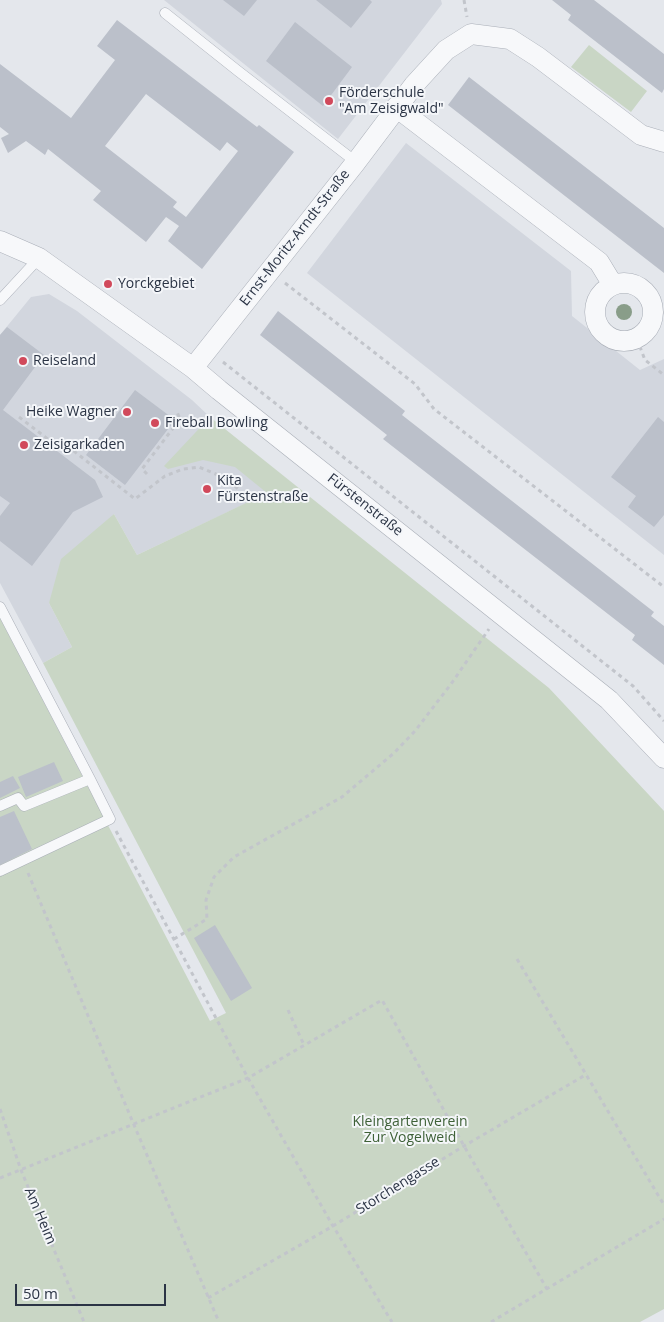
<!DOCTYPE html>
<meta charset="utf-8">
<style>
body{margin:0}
#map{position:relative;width:664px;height:1322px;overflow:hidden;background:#e4e7ec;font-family:"Open Sans",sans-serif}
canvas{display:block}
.scale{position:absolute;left:15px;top:1284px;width:151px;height:22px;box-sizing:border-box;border:2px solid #2b3445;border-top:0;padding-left:6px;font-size:15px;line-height:18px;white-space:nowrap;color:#2b3445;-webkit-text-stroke:4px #f4f6f9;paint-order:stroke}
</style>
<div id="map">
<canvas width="664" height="1322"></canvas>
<div class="scale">50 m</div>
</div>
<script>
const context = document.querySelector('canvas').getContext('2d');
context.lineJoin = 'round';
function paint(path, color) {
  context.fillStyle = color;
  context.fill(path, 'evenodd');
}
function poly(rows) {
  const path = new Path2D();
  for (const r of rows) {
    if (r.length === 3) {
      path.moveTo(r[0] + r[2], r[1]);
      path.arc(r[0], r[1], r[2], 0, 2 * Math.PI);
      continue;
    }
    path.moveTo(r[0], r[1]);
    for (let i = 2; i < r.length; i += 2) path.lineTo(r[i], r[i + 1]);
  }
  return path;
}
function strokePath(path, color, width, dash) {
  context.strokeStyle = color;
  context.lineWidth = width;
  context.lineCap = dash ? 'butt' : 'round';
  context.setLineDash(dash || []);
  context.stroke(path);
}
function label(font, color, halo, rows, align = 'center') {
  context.font = font + ' "Open Sans",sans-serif';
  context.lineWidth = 4;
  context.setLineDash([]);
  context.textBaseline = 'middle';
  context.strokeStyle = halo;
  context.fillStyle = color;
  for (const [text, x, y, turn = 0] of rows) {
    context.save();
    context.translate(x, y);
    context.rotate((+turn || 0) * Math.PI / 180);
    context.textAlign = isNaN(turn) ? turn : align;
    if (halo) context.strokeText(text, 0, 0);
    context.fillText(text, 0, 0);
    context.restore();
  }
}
paint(poly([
 [164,0,441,0,442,4,338,139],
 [406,143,571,271,572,316,640,370,664,359,664,555,307,273],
 [49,294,77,311,192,400,210,417,268,493,137,555,114,514,49,603,72,647,43,663,0,583,0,335,31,297]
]), '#d2d6de');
paint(poly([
 [589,45,647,91,631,112,571,67],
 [210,417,549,688,664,811,664,1309,640,1322,0,1322,0,618,210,1021,226,1013,43,663,72,647,49,603,61,559,114,514,137,555,267,493,235,467,203,460,168,469,164,466]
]), '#c9d6c5');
paint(poly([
 [223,0,257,0,244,16],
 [316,0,370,0,372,2,351,28],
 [552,0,594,0,664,54,664,89,662,93,568,20,571,15],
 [117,20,257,127,259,125,294,152,202,269,168,241,179,226,166,217,146,242,93,200,101,191,48,149,45,155,26,141,8,153,1,138,9,134,0,127,0,64,71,118,115,60,97,46],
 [146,94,220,151,227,142,238,151,186,217,173,207,177,202,105,146],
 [295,22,352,67,323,106,266,61],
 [469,77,664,228,664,273,448,105],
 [278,311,405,411,402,415,654,612,651,616,664,626,664,665,632,640,635,635,383,439,387,435,260,335],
 [7,327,44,355,3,410,95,480,103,497,73,512,32,566,0,541,0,516,10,503,0,496,0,335],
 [135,390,175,420,125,485,86,455],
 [658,417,664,422,664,515,654,527,628,507,636,496,611,477],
 [54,762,63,781,26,797,18,777],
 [13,776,20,788,0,798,0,782],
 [14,811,32,849,0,865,0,817],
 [215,925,252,988,231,1001,194,938]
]), '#bbc0ca');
const lane = poly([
 [165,13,238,71,356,162],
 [0,300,39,258],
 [0,607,90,779,110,819,0,871],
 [0,806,18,798,24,806,90,779]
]);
const street = poly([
 [396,107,599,262,613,285],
 [0,241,39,258,193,368,219,390,609,700,664,758],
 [624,312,29],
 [193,368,356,162,414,85,446,50,471,34,510,39,538,57,641,135,664,142]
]);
strokePath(lane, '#a9aeb7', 11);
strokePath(street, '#a9aeb7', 21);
strokePath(poly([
 [464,0,467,17],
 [285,283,415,384,434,409,664,587],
 [653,310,664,313],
 [637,339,645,360,664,375],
 [223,362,633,686,664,721],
 [19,417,57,446],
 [61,441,135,499,165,476,183,469,199,467,218,475,232,483,238,489],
 [147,474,142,469,180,419,177,412],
 [116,831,248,1078,333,1226,392,1322],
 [28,873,134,1125,219,1322],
 [174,939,207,919,206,900,214,877,234,857,342,797,394,753,415,731,451,684,489,629],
 [517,959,664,1205],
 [288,1010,304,1045],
 [0,1109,21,1170,84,1322],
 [0,1178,248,1078,382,1000,464,1146,547,1289],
 [208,1298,333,1226,464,1146,587,1074],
 [491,1322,664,1219]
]), '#c2c5cb', 3, [4, 4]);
strokePath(lane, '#f7f8fa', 10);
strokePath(street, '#f7f8fa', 20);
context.fillStyle = '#899d89';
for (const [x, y] of [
 [624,312]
]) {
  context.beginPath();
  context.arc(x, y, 8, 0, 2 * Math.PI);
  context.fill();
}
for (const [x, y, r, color] of [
 [329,101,5,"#d1495b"],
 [108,284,5,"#d1495b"],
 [23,361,5,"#d1495b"],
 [127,412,5,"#d1495b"],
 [155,423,5,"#d1495b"],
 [24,445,5,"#d1495b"],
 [207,489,5,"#d1495b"]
]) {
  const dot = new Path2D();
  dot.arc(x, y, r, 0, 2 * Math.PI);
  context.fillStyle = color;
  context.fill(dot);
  strokePath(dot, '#f4f6f9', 2);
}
label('14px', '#2b3445', '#f4f6f9', [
 ["Förderschule",339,93],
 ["\"Am Zeisigwald\"",339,109],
 ["Yorckgebiet",118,284],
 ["Reiseland",33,361],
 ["Heike Wagner",117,412,"right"],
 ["Fireball Bowling",165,423],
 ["Zeisigarkaden",34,445],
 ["Kita",217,481],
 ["Fürstenstraße",217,497]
], 'left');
label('14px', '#2b3445', '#f4f6f9', [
 ["Ernst-Moritz-Arndt-Straße",295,238,-52],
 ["Fürstenstraße",365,505,38],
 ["Storchengasse",398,1186,-32],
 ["Am Heim",40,1216,67]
]);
label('14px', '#3f6138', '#f4f6f9', [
 ["Kleingartenverein",410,1122],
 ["Zur Vogelweid",410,1138]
]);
</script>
